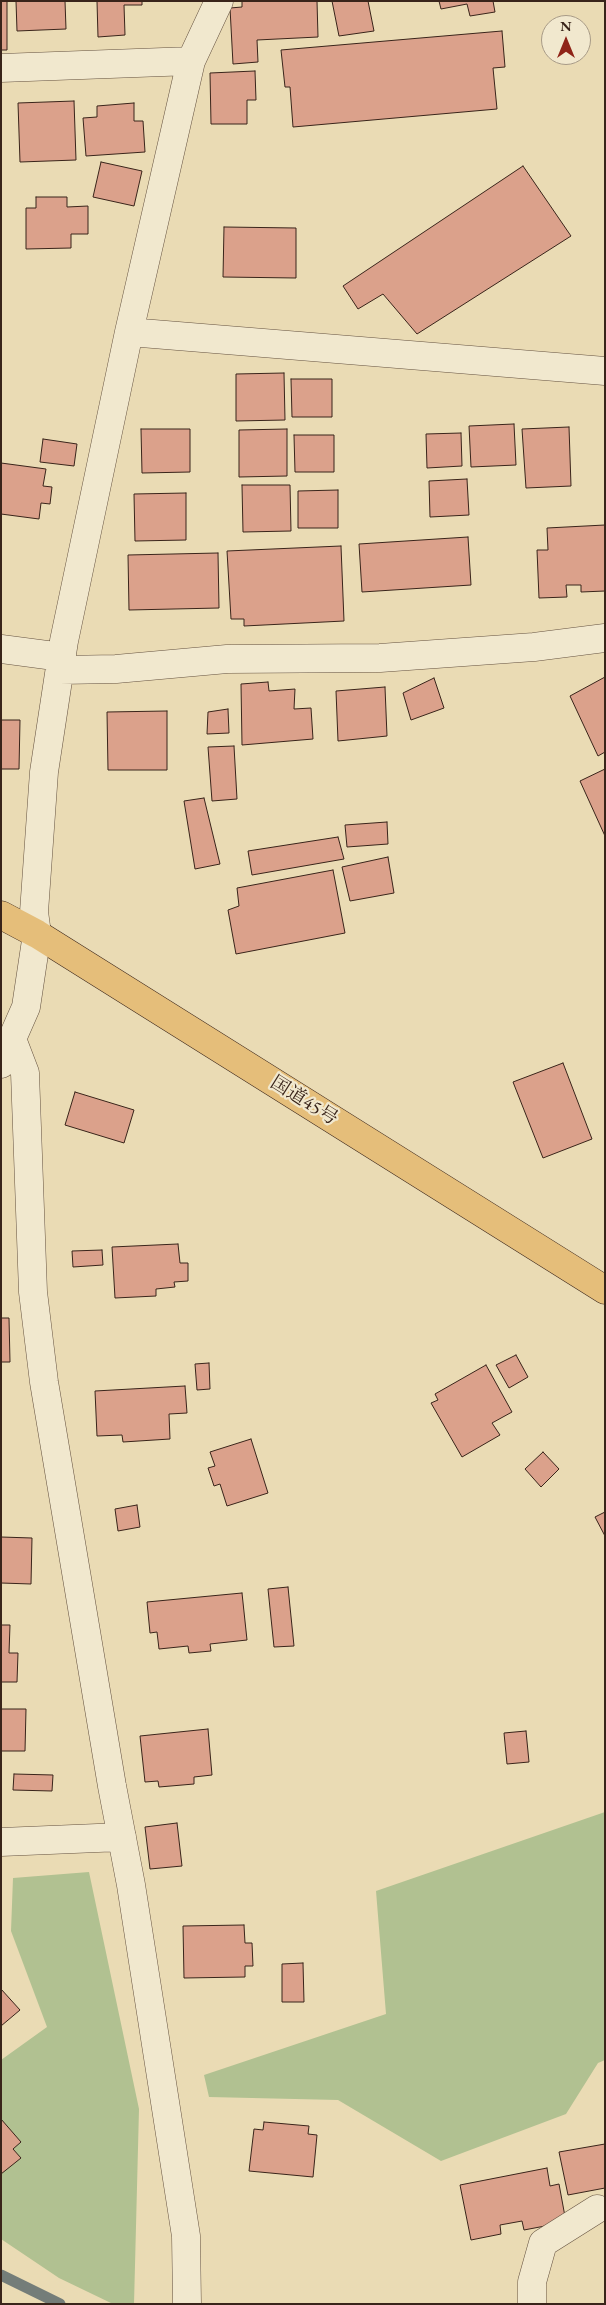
<!DOCTYPE html>
<meta charset="utf-8">
<style>
body{margin:0}
#map{position:relative;width:606px;height:2305px;overflow:hidden;background:#eadbb4;font-family:"EB Garamond",serif}
canvas{display:block}
.frame{position:absolute;inset:0;border:2px solid #39241a;pointer-events:none}
.north{position:absolute;left:541px;top:15px;width:50px;height:50px;box-sizing:border-box;background:#f1e8ce;border:1px solid #a79a86;border-radius:50%;rotate:0deg;font-size:14px;font-weight:700;line-height:20px;text-align:center;color:#39241a}
.north::after{content:'';display:block;margin:auto;width:18px;height:22px;background:#8f2418;clip-path:polygon(50% 0,100% 100%,50% 72%,0 100%)}
</style>
<div id="map">
<canvas width="606" height="2305"></canvas>
<div class="frame"></div>
<div class="north">N</div>
</div>
<script>
const context = document.querySelector('canvas').getContext('2d');
context.lineJoin = 'round';
function paint(path, color) {
  context.fillStyle = color;
  context.fill(path, 'evenodd');
}
function poly(rows) {
  const path = new Path2D();
  for (const r of rows) {
    path.moveTo(r[0], r[1]);
    for (let i = 2; i < r.length; i += 2) path.lineTo(r[i], r[i + 1]);
  }
  return path;
}
function strokePath(path, color, width, dash) {
  context.strokeStyle = color;
  context.lineWidth = width;
  context.lineCap = dash ? 'butt' : 'round';
  context.setLineDash(dash || []);
  context.stroke(path);
}
function label(font, color, halo, rows, align = 'center') {
  context.font = font + ' "EB Garamond","Noto Serif JP",serif';
  context.lineWidth = 4.5;
  context.setLineDash([]);
  context.textBaseline = 'middle';
  context.strokeStyle = halo;
  context.fillStyle = color;
  for (const [text, x, y, turn = 0] of rows) {
    context.save();
    context.translate(x, y);
    context.rotate((+turn || 0) * Math.PI / 180);
    context.textAlign = isNaN(turn) ? turn : align;
    if (halo) context.strokeText(text, 0, 0);
    context.fillText(text, 0, 0);
    context.restore();
  }
}
paint(poly([
 [605,1812,605,2060,598,2063,566,2114,441,2161,338,2100,209,2097,204,2075,386,2014,376,1891],
 [89,1872,139,2109,134,2304,113,2304,59,2278,1,2239,1,2060,47,2027,11,1931,13,1878]
]), '#b1c191');
strokePath(poly([
 [1,2275,60,2304]
]), '#747d79', 11);
const building = poly([
 [1,1,7,1,7,50,1,50,1,1],
 [16,1,65,1,66,29,17,31,16,1],
 [97,1,142,1,142,5,124,5,125,35,98,37,97,1],
 [242,1,317,1,318,37,257,40,258,62,233,64,230,8,242,7,242,1],
 [332,1,368,1,374,31,339,36,332,1],
 [439,1,493,1,495,12,470,16,467,4,441,9,439,1],
 [502,31,505,67,493,68,497,109,293,127,290,87,285,87,281,50,502,31],
 [255,71,256,100,247,100,247,124,211,124,210,73,255,71],
 [74,101,76,160,20,162,18,103,74,101],
 [134,103,134,121,143,121,145,152,86,156,83,118,97,117,97,106,134,103],
 [101,162,142,171,134,206,93,197,101,162],
 [523,166,571,236,417,334,383,294,358,309,343,286,523,166],
 [36,197,67,197,67,207,88,206,88,234,71,234,71,248,26,249,26,208,36,208,36,197],
 [224,227,296,228,296,278,223,277,224,227],
 [284,373,285,420,236,421,236,374,284,373],
 [291,379,332,379,332,417,292,417,291,379],
 [514,424,516,465,471,467,469,426,514,424],
 [569,427,571,486,526,488,522,429,569,427],
 [141,429,190,429,190,472,142,473,141,429],
 [287,429,287,476,239,477,239,430,287,429],
 [461,433,462,466,427,468,426,434,461,433],
 [294,435,334,435,334,472,295,472,294,435],
 [43,439,77,444,74,466,40,462,43,439],
 [1,463,46,469,43,486,52,487,50,504,41,503,39,519,1,514,1,463],
 [467,479,469,515,430,517,429,481,467,479],
 [242,485,290,485,291,531,243,532,242,485],
 [338,490,338,528,298,528,298,491,338,490],
 [186,493,186,540,135,541,134,494,186,493],
 [605,525,605,591,581,592,581,585,566,585,567,597,539,598,537,550,548,550,547,528,605,525],
 [468,537,471,585,362,592,359,544,468,537],
 [341,546,344,621,244,626,244,619,231,619,227,551,341,546],
 [218,553,219,608,129,610,128,555,218,553],
 [605,677,605,752,598,756,570,696,605,677],
 [434,678,444,708,411,720,403,693,434,678],
 [268,682,269,691,295,689,294,709,311,708,313,739,242,745,241,684,268,682],
 [385,687,387,736,338,741,336,691,385,687],
 [228,709,229,733,207,734,208,712,228,709],
 [167,711,167,770,108,770,107,712,167,711],
 [1,720,20,720,19,769,1,769,1,720],
 [234,746,237,799,212,801,208,747,234,746],
 [605,769,605,836,580,781,605,769],
 [204,798,220,864,195,869,184,801,204,798],
 [387,822,388,844,347,847,345,825,387,822],
 [338,837,344,859,252,875,248,851,338,837],
 [388,857,394,893,350,901,342,867,388,857],
 [333,870,345,933,236,954,228,910,239,906,237,888,333,870],
 [563,1063,592,1139,543,1158,513,1082,563,1063],
 [75,1092,134,1110,124,1143,65,1125,75,1092],
 [178,1244,180,1263,188,1263,188,1281,174,1282,175,1287,156,1289,156,1296,115,1298,112,1247,178,1244],
 [102,1250,103,1265,73,1267,72,1251,102,1250],
 [1,1318,9,1318,10,1362,1,1362,1,1318],
 [516,1355,528,1377,509,1388,496,1365,516,1355],
 [209,1363,210,1389,197,1390,195,1364,209,1363],
 [486,1365,512,1412,492,1423,500,1435,462,1457,431,1403,438,1400,435,1394,486,1365],
 [185,1386,187,1413,169,1414,170,1439,123,1442,122,1435,97,1436,95,1391,185,1386],
 [251,1439,268,1493,227,1506,220,1484,214,1486,208,1468,215,1466,210,1452,251,1439],
 [543,1452,559,1469,541,1487,525,1469,543,1452],
 [137,1505,140,1527,118,1531,115,1509,137,1505],
 [605,1512,605,1536,595,1517,605,1512],
 [1,1537,32,1538,31,1584,1,1583,1,1586,1,1537],
 [288,1587,294,1646,274,1647,268,1589,288,1587],
 [242,1593,247,1640,210,1644,211,1651,189,1653,188,1646,159,1649,157,1632,150,1633,147,1602,242,1593],
 [1,1625,10,1625,9,1653,18,1653,17,1682,1,1682,1,1625],
 [1,1709,26,1709,25,1751,1,1751,1,1709],
 [208,1729,212,1775,194,1777,194,1784,159,1787,158,1781,145,1782,140,1736,208,1729],
 [526,1731,529,1762,507,1764,504,1733,526,1731],
 [14,1774,53,1775,52,1791,13,1790,14,1774],
 [177,1823,182,1866,150,1869,145,1827,177,1823],
 [244,1925,245,1943,252,1943,253,1966,245,1966,245,1977,184,1978,183,1926,244,1925],
 [303,1963,304,2002,282,2002,282,1964,303,1963],
 [1,1989,20,2010,1,2026,1,1989],
 [1,2119,21,2142,13,2149,21,2158,1,2174,1,2119],
 [264,2122,309,2126,308,2134,317,2135,313,2177,249,2171,254,2129,263,2130,264,2122],
 [605,2144,605,2188,568,2195,559,2152,605,2144],
 [547,2168,550,2186,559,2184,566,2222,524,2230,522,2221,500,2225,501,2234,471,2240,460,2185,547,2168]
]);
paint(building, '#dba18b');
strokePath(building, '#39241a', 1);
const minor = poly([
 [1,68,191,61],
 [129,332,605,371],
 [1,649,62,657],
 [60,670,116,669,227,659,380,658,534,647,605,638],
 [12,1039,25,1073,33,1292,44,1382,112,1786,131,1885,186,2236,187,2304],
 [1,1064,26,1007,37,934,34,912,44,772,64,641,129,332,191,61,219,1],
 [1,1842,122,1837],
 [532,2304,532,2282,543,2243,597,2209]
]);
const highway = poly([
 [1,915,37,934,605,1290]
]);
strokePath(minor, '#655240', 29);
strokePath(highway, '#39241a', 29);
strokePath(minor, '#f1e8ce', 28);
strokePath(highway, '#e5be7a', 28);
label('19px', '#39241a', '#f1e8ce', [
 ["国道45号",304,1101,32]
]);
</script>
